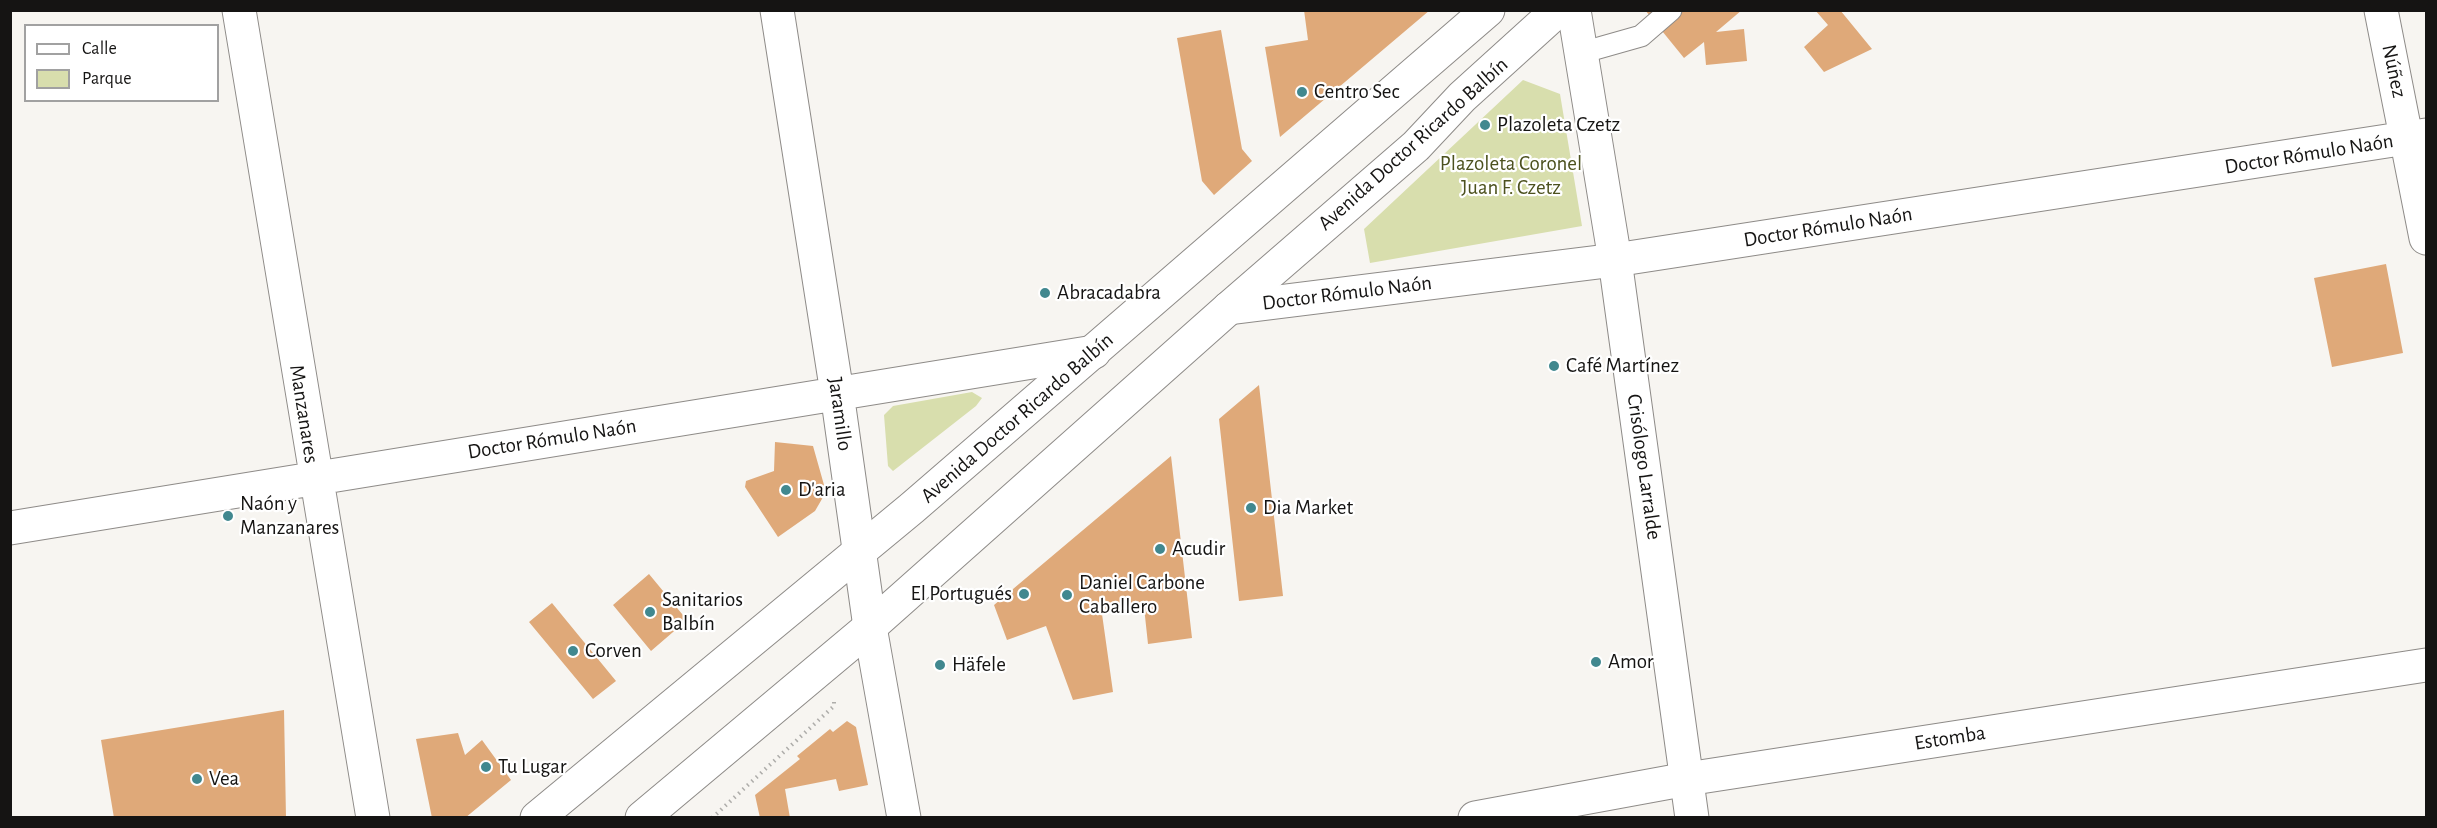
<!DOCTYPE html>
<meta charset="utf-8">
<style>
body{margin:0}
#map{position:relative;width:2437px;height:828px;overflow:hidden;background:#f7f5f1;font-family:"Alegreya Sans",sans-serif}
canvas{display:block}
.frame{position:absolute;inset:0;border:12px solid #151413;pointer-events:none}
.legend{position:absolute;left:24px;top:24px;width:195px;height:78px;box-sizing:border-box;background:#fff;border:2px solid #a1a1a1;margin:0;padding:8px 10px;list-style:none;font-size:18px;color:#151413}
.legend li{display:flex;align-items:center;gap:12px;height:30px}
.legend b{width:30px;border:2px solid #a1a1a1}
</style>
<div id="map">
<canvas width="2437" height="828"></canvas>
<div class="frame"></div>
<ul class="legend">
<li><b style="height:8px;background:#fff"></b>Calle</li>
<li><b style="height:16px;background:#d8dead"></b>Parque</li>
</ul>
</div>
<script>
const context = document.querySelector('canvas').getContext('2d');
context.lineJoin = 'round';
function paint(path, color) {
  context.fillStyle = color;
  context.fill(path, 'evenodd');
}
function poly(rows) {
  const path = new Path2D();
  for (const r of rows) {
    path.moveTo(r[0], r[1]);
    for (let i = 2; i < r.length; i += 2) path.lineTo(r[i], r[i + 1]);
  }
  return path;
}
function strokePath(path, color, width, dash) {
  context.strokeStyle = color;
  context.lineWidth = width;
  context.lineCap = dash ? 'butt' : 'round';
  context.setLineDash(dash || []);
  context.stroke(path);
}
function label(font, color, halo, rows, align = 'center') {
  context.font = font + ' "Alegreya Sans",sans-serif';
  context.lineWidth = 4.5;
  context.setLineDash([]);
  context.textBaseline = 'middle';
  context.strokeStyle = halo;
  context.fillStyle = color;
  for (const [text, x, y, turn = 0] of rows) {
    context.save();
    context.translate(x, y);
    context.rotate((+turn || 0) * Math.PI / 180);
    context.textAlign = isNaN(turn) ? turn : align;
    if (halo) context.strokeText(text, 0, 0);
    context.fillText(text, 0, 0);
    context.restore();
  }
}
paint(poly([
 [1523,80,1560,94,1582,226,1370,263,1364,229],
 [972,392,982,398,976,406,893,471,888,466,884,415,893,406]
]), '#d8dead');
paint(poly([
 [1304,10,1430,10,1280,137,1265,47,1308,40],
 [1645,10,1742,10,1716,32,1744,29,1747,61,1706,65,1704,42,1684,58],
 [1815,10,1840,10,1872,49,1824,72,1804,47,1828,25],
 [1221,30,1242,149,1252,161,1214,195,1202,181,1177,38],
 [2386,264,2403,353,2332,367,2314,278],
 [1259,385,1283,596,1239,601,1219,419],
 [775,442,813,446,826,492,815,511,778,537,745,487,746,481,774,471],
 [1171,456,1192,638,1148,644,1144,607,1102,614,1113,692,1073,700,1046,626,1007,640,994,605],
 [649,574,687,620,651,651,613,605],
 [552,603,616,681,593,699,529,622],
 [284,710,286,818,114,818,101,740],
 [847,721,856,727,868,785,839,791,836,779,785,789,790,818,760,818,755,795,800,759,797,756,830,729,833,732],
 [458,733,465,755,482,740,511,780,465,818,432,818,416,739]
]), '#dfa979');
const service = poly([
 [1581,53,1641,36,1671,10]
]);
const minor = poly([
 [239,10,373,818],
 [777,10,837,393,870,627,904,818],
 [2381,10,2426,238],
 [1229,308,1615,260,2426,135],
 [10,528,1094,352],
 [1475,818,1687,779,2426,665]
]);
const tertiary = poly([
 [1574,10,1615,260,1692,818]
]);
const secondary = poly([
 [537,818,912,508,1488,10],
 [642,818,870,627,1229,308,1416,146,1462,97,1558,10]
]);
strokePath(service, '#8e8b88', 23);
strokePath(minor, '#8e8b88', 35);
strokePath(tertiary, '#8e8b88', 35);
strokePath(secondary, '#8e8b88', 35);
strokePath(poly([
 [712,818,834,706,834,702]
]), '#aeadaa', 4, [1.5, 4.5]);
strokePath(service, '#fff', 21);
strokePath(minor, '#fff', 33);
strokePath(tertiary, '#fff', 33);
strokePath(secondary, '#fff', 33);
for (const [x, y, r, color] of [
 [1302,92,6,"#41888f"],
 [1485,125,6,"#41888f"],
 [1045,293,6,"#41888f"],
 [1554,366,6,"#41888f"],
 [786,490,6,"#41888f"],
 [1251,508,6,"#41888f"],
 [228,516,6,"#41888f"],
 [1160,549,6,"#41888f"],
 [1024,594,6,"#41888f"],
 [1067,595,6,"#41888f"],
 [650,612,6,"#41888f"],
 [573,651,6,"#41888f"],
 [1596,662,6,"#41888f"],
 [940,665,6,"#41888f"],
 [486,767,6,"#41888f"],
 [197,779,6,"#41888f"]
]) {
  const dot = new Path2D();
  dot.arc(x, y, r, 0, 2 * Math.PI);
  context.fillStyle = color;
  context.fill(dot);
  strokePath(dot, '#fff', 2);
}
label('21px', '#151413', '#fff', [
 ["Núñez",2394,71,78],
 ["Avenida Doctor Ricardo Balbín",1413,144,-42],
 ["Doctor Rómulo Naón",2309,154,-9],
 ["Doctor Rómulo Naón",1828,227,-9],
 ["Doctor Rómulo Naón",1347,293,-7],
 ["Manzanares",304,414,81],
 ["Jaramillo",840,414,82],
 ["Avenida Doctor Ricardo Balbín",1017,418,-41],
 ["Doctor Rómulo Naón",552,439,-9],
 ["Crisólogo Larralde",1644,467,82],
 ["Estomba",1950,738,-9]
]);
label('21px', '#151413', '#fff', [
 ["Centro Sec",1314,92],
 ["Plazoleta Czetz",1497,125],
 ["Abracadabra",1057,293],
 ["Café Martínez",1566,366],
 ["D'aria",798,490],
 ["Naón y",240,504],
 ["Manzanares",240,528],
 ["Dia Market",1263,508],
 ["Acudir",1172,549],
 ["Daniel Carbone",1079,583],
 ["Caballero",1079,607],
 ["El Portugués",1012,594,"right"],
 ["Sanitarios",662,600],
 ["Balbín",662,624],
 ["Corven",585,651],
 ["Amor",1608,662],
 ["Häfele",952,665],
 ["Tu Lugar",498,767],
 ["Vea",209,779]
], 'left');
label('21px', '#4c511e', '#fff', [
 ["Plazoleta Coronel",1511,164],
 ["Juan F. Czetz",1511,188]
]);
</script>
